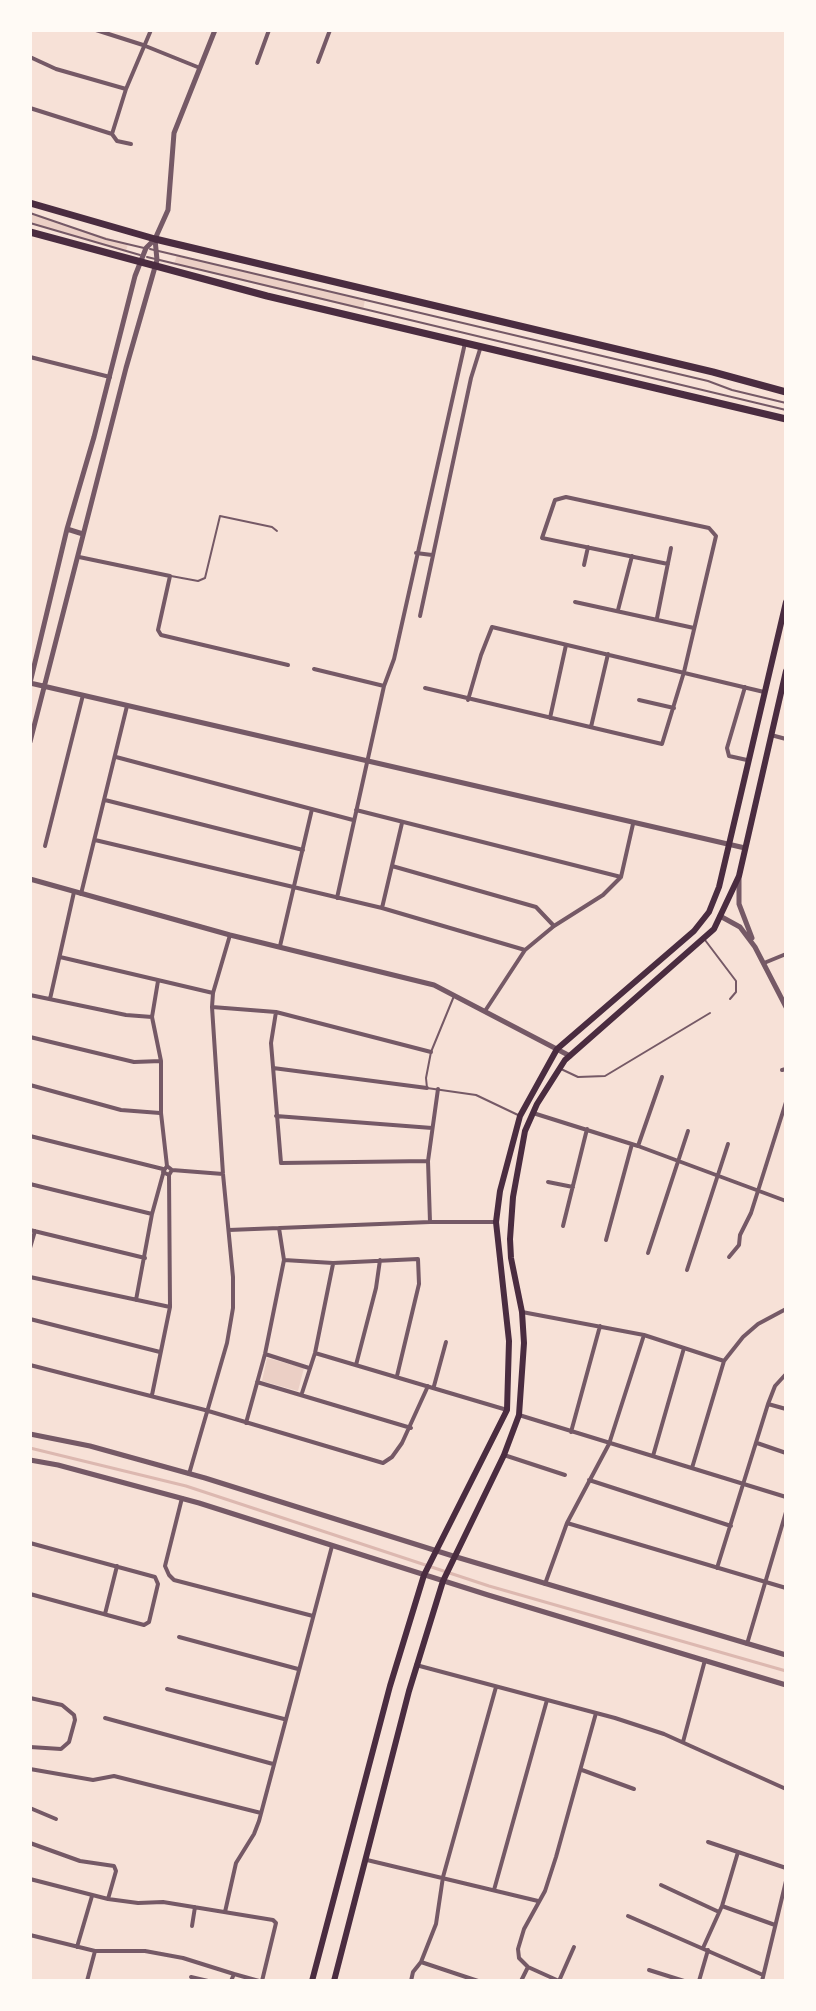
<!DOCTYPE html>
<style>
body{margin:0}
#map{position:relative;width:816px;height:2011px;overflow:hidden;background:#f7e1d7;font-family:Roboto,sans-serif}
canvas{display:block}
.frame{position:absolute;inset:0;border:32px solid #fffaf5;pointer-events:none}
</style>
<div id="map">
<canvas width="816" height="2011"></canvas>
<div class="frame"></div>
</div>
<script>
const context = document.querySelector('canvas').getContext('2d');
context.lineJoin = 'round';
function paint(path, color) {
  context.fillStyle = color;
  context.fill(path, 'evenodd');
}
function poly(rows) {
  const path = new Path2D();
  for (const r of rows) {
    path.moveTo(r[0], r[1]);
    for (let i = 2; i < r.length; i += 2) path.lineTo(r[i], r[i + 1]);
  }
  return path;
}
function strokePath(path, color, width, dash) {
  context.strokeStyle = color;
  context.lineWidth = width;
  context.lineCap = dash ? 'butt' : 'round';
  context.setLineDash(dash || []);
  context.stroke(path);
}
paint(poly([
 [30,214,128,244,126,251,30,223],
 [177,255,365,300,363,310,174,264],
 [267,1358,304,1368,298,1391,262,1381]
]), '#ebcfc5');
strokePath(poly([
 [30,1448,186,1486,489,1586,786,1671]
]), '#dcb8b0', 3);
strokePath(poly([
 [30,213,106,239,144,248],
 [30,223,140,255],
 [150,249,708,381,732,390,786,403],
 [147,257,786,410],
 [171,576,198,581,205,578,220,516,272,527,277,531],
 [705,940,736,981,736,992,730,999],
 [454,996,431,1052,426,1078,427,1088,476,1095,518,1115],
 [561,1069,578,1077,605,1076,710,1013]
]), '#755966', 2);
strokePath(poly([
 [96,30,143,45,200,68],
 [30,57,56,69,126,89],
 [318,62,330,30],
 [257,63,269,30],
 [30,108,112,134],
 [112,134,126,89,151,30],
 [112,134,117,141,131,144],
 [30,357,110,377],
 [416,553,432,555],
 [79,557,170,576,158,630,161,635,288,665],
 [584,565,588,547],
 [575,602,694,628],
 [618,610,632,556],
 [420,616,471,378,481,346],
 [657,618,671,548],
 [314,669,384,686],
 [745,687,727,748,729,756,747,760],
 [425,688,662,744,684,672,716,536,709,528,566,497,555,500,542,538,668,564],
 [468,700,481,655,492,627,764,692],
 [639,700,674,708],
 [550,718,566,645],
 [591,727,608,654],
 [771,735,786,739],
 [116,757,353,820],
 [105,800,303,850],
 [356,810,621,877],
 [95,840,382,908,525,950],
 [45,846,83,695],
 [392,866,536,907,554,926],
 [81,894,127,706],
 [337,898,384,686,394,659,465,343],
 [382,908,402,823],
 [280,946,312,809],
 [60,957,213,993],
 [764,963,786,954],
 [158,981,152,1017,161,1061,161,1113,167,1166,172,1170,169,1175,163,1172,167,1166],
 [30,995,126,1015,152,1017],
 [50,999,74,892],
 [212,1007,276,1012,431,1052],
 [485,1011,525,950,554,926,603,895,621,877,633,824],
 [276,1012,271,1043,281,1163,428,1161],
 [30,1037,134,1062,161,1061],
 [273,1068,427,1088],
 [782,1070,786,1069],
 [30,1085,121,1110,160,1113],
 [533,1113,638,1146,786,1201],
 [276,1116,432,1128],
 [30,1136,163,1169],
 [638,1146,662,1077],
 [172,1170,223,1174],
 [548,1182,573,1187],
 [30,1184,152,1214],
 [430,1222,428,1161,438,1089],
 [563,1226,587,1129],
 [30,1230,145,1258],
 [229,1230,430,1222,496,1222],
 [606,1240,632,1144],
 [30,1248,35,1231],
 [648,1253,688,1131],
 [729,1257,739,1245,740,1235,751,1213,786,1102],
 [284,1260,333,1263,418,1259,419,1284,397,1376],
 [687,1270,728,1144],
 [30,1277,170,1307],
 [136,1300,152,1214,163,1174],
 [522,1312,644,1335,724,1361],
 [30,1319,160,1352],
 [315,1353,507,1410],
 [265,1354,309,1368],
 [30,1365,205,1410,383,1463,392,1457,402,1443,428,1386],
 [356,1365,376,1288,380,1260],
 [257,1382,411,1428],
 [434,1386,446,1342],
 [302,1393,315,1353,333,1264],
 [152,1395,170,1307,169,1175],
 [768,1404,786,1409],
 [519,1415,786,1497],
 [246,1423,265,1354,284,1260,279,1228],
 [571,1432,600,1326],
 [757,1443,786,1453],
 [504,1455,565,1475],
 [653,1456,684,1348],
 [692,1468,724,1361,743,1337,758,1324,786,1309],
 [189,1474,227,1343,233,1308,233,1277,223,1174,212,1007,213,993,230,935],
 [589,1480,731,1526],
 [182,1498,165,1566,169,1575,174,1580,313,1616],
 [567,1523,786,1588],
 [30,1543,155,1577,158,1584,149,1622,144,1625,30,1594],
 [717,1568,768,1404,775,1386,786,1374],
 [545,1584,567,1523,609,1444,644,1335],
 [105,1614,117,1566],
 [179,1637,298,1669],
 [747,1644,786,1512],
 [416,1665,615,1718,664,1734,786,1789],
 [167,1689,284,1719],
 [30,1698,62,1705,74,1715,75,1720,69,1742,61,1749,30,1747],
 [105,1718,273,1764],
 [683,1742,705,1660],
 [30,1769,93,1780,114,1776,261,1813],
 [582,1770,634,1789],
 [30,1808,56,1819],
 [708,1842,786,1868],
 [30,1843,80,1861,114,1866,116,1871,108,1899],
 [367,1860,538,1901],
 [30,1879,108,1899,138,1903,163,1902,273,1920,276,1923,262,1981],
 [661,1885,719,1912],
 [494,1890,547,1700],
 [722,1906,775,1925],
 [225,1912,236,1863,254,1834,259,1821,332,1546],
 [628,1916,763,1975],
 [192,1926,195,1907],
 [30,1935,95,1951,145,1951,183,1958,234,1974,231,1981],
 [77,1947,92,1896],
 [703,1948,722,1906,738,1852],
 [421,1962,478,1981],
 [649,1970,684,1981],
 [234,1974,259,1981],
 [191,1977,208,1981],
 [87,1981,95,1951],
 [411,1981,413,1972,421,1962,436,1924,443,1877,496,1687],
 [521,1981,528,1967],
 [559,1981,528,1967,519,1958,518,1949,524,1929,545,1891,556,1857,596,1713],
 [559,1981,574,1947],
 [699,1981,708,1950],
 [762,1981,786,1881]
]), '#755966', 4);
strokePath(poly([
 [67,529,83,534],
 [30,683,745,848],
 [30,683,67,529,94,437,135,276,146,248,155,239,168,210,174,133,215,30],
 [30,742,126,368,157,260,155,239],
 [739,878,739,904,752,938],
 [30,879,230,935,434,985,570,1056],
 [720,916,740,927,755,947,786,1007],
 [30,1434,90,1446,205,1478,453,1556,786,1655],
 [30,1460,58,1465,199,1503,488,1595,786,1685]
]), '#755966', 5);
strokePath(poly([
 [312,1981,390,1686,424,1575,507,1410,509,1341,496,1222,500,1191,520,1116,557,1049,694,931,709,912,719,887,786,602],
 [334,1981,409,1691,443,1581,504,1455,519,1415,524,1343,522,1312,511,1258,510,1239,513,1197,525,1131,537,1104,565,1060,714,929,739,876,786,671]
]), '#4a2c40', 6);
strokePath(poly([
 [30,203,155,239,713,372,786,392],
 [30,232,267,296,786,419]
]), '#4a2c40', 7);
</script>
